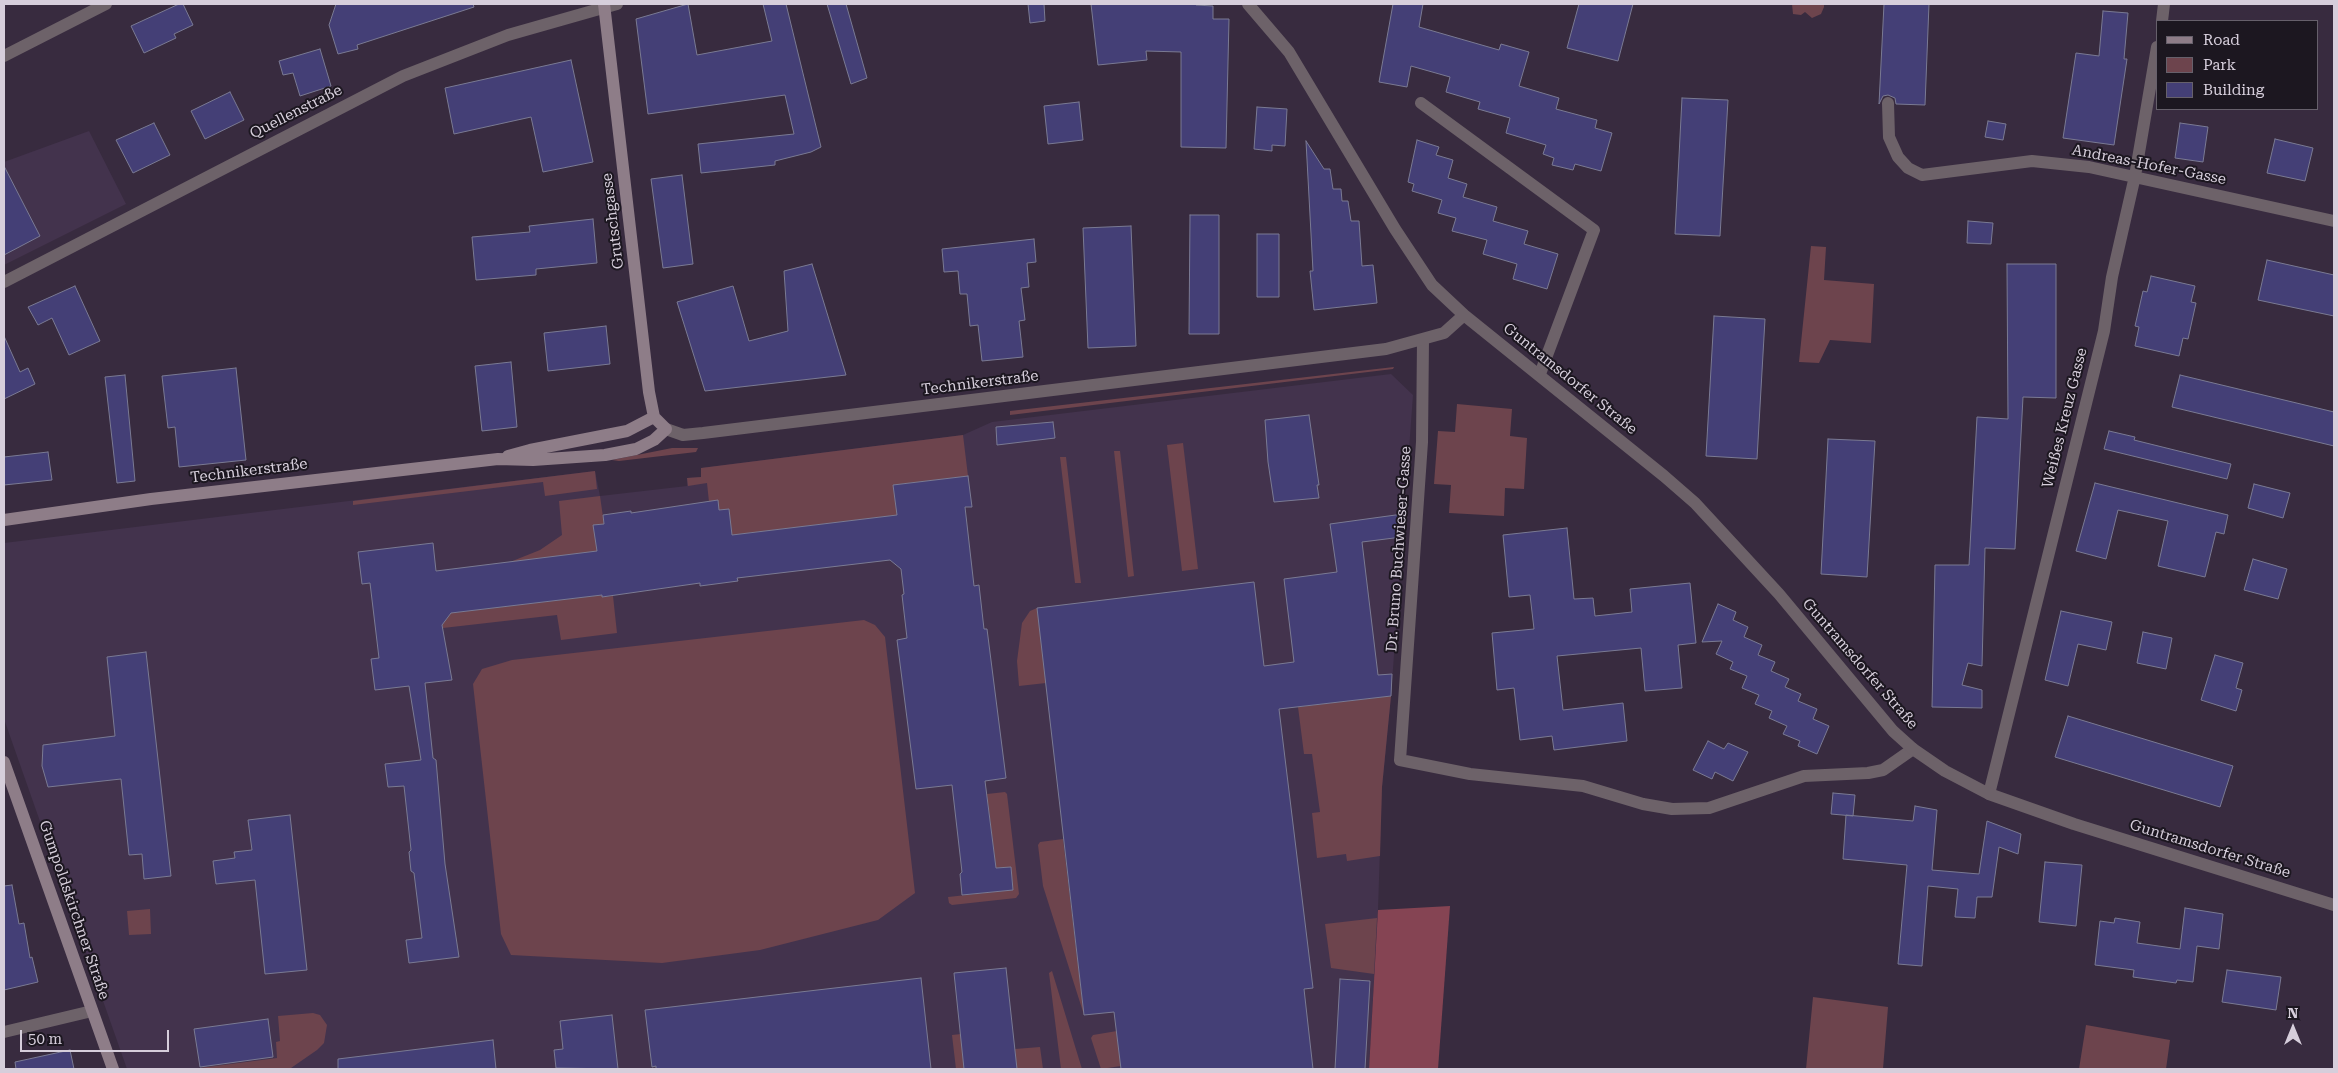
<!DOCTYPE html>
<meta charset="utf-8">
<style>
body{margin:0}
#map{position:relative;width:2338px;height:1073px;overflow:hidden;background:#382b3f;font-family:"Roboto Serif",serif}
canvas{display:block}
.frame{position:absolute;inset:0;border:5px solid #d6cedb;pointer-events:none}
.legend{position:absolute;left:2156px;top:20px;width:162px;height:90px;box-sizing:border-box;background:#1c1720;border:1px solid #66606b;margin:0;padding:6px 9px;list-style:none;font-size:15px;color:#d6cedb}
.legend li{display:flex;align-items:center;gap:10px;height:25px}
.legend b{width:25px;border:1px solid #66606b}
.north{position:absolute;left:2268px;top:1003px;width:50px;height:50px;-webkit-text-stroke:4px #1c1720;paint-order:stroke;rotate:0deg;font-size:14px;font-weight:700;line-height:20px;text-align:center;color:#d6cedb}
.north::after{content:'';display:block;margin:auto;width:18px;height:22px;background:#d6cedb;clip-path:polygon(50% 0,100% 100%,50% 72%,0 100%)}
.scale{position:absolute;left:20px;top:1030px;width:149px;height:22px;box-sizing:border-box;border:2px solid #d6cedb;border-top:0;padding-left:6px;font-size:15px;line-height:18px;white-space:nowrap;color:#d6cedb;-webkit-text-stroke:4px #1c1720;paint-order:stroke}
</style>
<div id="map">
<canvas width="2338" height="1073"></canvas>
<div class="frame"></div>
<ul class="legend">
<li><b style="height:6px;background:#8e7d88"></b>Road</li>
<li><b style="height:14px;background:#6d444d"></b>Park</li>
<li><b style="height:14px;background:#443f76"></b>Building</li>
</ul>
<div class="north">N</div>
<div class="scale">50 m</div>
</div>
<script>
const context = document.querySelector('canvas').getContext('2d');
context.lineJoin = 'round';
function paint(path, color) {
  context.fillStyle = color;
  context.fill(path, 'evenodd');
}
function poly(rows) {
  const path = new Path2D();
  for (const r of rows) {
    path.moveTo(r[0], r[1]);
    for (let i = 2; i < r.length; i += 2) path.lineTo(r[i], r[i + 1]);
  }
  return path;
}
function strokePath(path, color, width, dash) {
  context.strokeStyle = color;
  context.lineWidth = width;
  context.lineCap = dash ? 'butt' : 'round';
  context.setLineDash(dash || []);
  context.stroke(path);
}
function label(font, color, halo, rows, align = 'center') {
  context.font = font + ' "Roboto Serif",serif';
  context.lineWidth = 4;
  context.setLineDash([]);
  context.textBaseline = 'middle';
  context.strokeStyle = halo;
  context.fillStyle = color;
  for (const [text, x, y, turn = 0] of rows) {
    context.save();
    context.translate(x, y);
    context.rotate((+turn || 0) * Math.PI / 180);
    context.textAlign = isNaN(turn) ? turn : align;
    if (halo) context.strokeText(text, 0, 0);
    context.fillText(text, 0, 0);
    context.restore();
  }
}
paint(poly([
 [89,131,126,204,4,265,4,162],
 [1391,374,1413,395,1391,696,1382,787,1378,910,1369,1069,127,1069,4,719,4,543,595,471,600,496,687,486,687,478,701,477,701,468,963,435,992,422]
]), '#43334d');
paint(poly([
 [1792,4,1824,4,1824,7,1821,14,1812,18,1805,12,1801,15,1793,14],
 [1811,246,1826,247,1824,280,1874,284,1871,343,1830,340,1819,363,1799,362],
 [1394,367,1393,369,1010,415,1010,411],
 [1457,404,1512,409,1510,436,1527,438,1524,489,1505,488,1504,516,1449,513,1451,485,1434,484,1438,431,1455,432],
 [963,435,968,476,893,485,897,515,732,535,729,509,719,510,718,501,709,502,707,483,688,486,687,478,701,477,701,468],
 [1183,443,1198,569,1182,571,1167,445],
 [672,448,698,448,696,452,619,461,612,460],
 [1114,451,1120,451,1134,576,1128,577],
 [1060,457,1066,457,1081,583,1075,583],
 [595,471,597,489,545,496,543,482,353,505,353,501],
 [600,496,604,524,594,526,597,551,510,562,540,550,562,535,559,501],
 [602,595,603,597,613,596,617,633,561,640,557,615,443,628,442,625,451,613],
 [1037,608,1046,683,1019,686,1017,661,1022,623,1030,611],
 [864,620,875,625,885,637,915,893,878,920,760,950,662,963,511,955,501,934,473,684,482,669,512,660],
 [1391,696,1382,787,1380,856,1347,861,1346,854,1317,858,1312,813,1320,812,1312,754,1304,754,1298,707],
 [1005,792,1007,794,1019,894,1016,898,952,905,949,903,948,897,1012,890,1013,888,1011,869,1009,867,996,868,987,794],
 [1063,839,1084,1015,1043,886,1038,845,1040,842],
 [150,909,151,934,129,935,127,911],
 [1377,918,1374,974,1331,968,1325,924],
 [1052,971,1082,1069,1061,1069,1049,973],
 [1813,997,1888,1007,1883,1069,1806,1069],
 [313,1013,320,1015,327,1025,324,1043,317,1050,291,1068,201,1069,200,1068,277,1058,276,1042,280,1041,278,1016],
 [2086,1025,2170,1040,2166,1069,2079,1069],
 [1117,1031,1121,1066,1101,1069,1091,1038,1093,1035],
 [961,1034,964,1069,956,1069,952,1035],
 [1040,1047,1043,1069,1017,1069,1015,1049]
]), '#6d444d');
paint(poly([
 [1450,906,1438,1069,1369,1069,1378,910]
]), '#854453');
const building = poly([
 [179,4,183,4,193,25,174,34,176,38,144,53,131,26,179,4],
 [336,4,473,4,474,7,357,45,358,49,338,54,329,25,336,4],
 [688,4,697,55,772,41,763,4,786,4,821,147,811,152,775,161,775,165,701,173,698,144,794,134,785,95,648,114,636,19,688,4],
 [827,4,846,4,867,78,851,84,827,4],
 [1028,4,1044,4,1045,21,1030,23,1028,4],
 [1091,4,1196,4,1196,5,1213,6,1213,19,1229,19,1226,148,1181,147,1181,52,1146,51,1147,60,1098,65,1091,4],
 [1393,4,1423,4,1419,27,1499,50,1501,44,1529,52,1519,86,1559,98,1556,109,1597,120,1595,128,1612,133,1601,171,1575,164,1573,170,1552,165,1554,158,1543,154,1546,145,1506,133,1510,118,1478,109,1480,102,1446,92,1450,77,1411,66,1407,87,1379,82,1393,4],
 [1579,4,1633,4,1618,61,1567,48,1579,4],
 [1884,4,1929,4,1925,105,1896,104,1895,98,1888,95,1883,96,1879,104,1884,4],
 [2103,11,2128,13,2124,59,2127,59,2114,145,2063,138,2076,53,2099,56,2103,11],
 [320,49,331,86,300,96,293,73,283,75,279,61,320,49],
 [571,60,593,162,543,172,531,117,454,134,445,88,571,60],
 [230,92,244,120,205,139,191,111,230,92],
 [1682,98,1728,100,1720,236,1675,234,1682,98],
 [1079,102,1083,140,1048,144,1044,106,1079,102],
 [1257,107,1287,109,1285,146,1272,145,1272,151,1254,149,1257,107],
 [1988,121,2006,124,2003,140,1985,137,1988,121],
 [154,123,170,155,133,173,116,140,154,123],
 [2180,123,2208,127,2203,162,2175,158,2180,123],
 [2275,139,2313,148,2305,181,2267,173,2275,139],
 [1417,140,1439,147,1436,155,1453,160,1448,178,1467,184,1463,197,1497,207,1493,221,1528,231,1524,244,1558,254,1547,289,1513,279,1517,264,1483,254,1487,240,1452,231,1456,218,1438,213,1442,200,1412,191,1414,184,1408,182,1417,140],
 [1306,141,1324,169,1330,169,1333,189,1341,189,1342,201,1348,201,1351,221,1359,221,1362,266,1373,265,1377,303,1314,310,1310,271,1313,271,1306,141],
 [4,166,40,236,4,255,4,166],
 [682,175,693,264,663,268,651,179,682,175],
 [1190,215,1219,215,1219,334,1189,334,1190,215],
 [593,219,597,263,536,269,536,275,476,280,472,237,530,232,529,226,593,219],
 [1968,221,1993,223,1991,244,1967,243,1968,221],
 [1131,226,1136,346,1088,348,1083,228,1131,226],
 [1257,234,1279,234,1279,297,1257,297,1257,234],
 [1034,239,1036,262,1027,263,1029,287,1021,288,1025,320,1019,321,1023,357,982,361,978,325,970,326,967,294,960,294,958,271,944,272,942,249,1034,239],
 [2267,260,2334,275,2334,316,2258,300,2267,260],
 [812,264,846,375,705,391,677,302,733,286,749,341,788,331,784,271,812,264],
 [2007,264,2056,264,2056,398,2023,397,2015,549,1985,548,1982,666,1968,663,1962,685,1982,690,1982,708,1932,707,1935,565,1969,565,1977,417,2008,419,2007,264],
 [2151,276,2195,286,2191,302,2196,303,2188,339,2183,338,2179,356,2135,346,2139,327,2135,326,2143,291,2147,292,2151,276],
 [75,286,100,341,69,355,52,318,38,325,28,307,75,286],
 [1714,316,1765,319,1757,459,1706,456,1714,316],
 [606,326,610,364,548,371,544,333,606,326],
 [4,336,20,372,28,368,35,384,4,399,4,336],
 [511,362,517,427,482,431,475,366,511,362],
 [236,368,246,460,179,467,175,427,168,428,162,376,236,368],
 [125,375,135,481,117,483,105,377,125,375],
 [2180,375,2334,412,2334,446,2172,407,2180,375],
 [1309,415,1319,485,1317,485,1319,498,1274,502,1268,462,1265,420,1309,415],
 [1053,422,1055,438,997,445,996,427,1053,422],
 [2109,431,2135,437,2134,440,2231,464,2227,479,2104,449,2109,431],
 [1828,439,1875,441,1867,577,1821,574,1828,439],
 [48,452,52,480,4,485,4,457,48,452],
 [968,476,972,507,965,507,974,586,979,585,984,629,987,629,1006,778,985,781,996,868,1011,867,1013,890,962,895,960,874,962,872,952,785,916,789,897,640,907,638,902,595,904,594,901,569,890,560,737,578,738,581,700,586,700,583,602,597,602,595,451,613,442,625,452,680,425,683,433,758,436,760,445,864,459,957,409,963,406,940,422,938,414,873,411,871,409,852,411,850,404,786,388,787,385,764,421,760,409,686,375,690,371,659,379,658,370,583,362,584,358,552,433,543,436,571,597,551,593,525,604,524,603,515,631,511,631,513,718,500,719,510,729,509,732,535,897,515,893,485,968,476],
 [2095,483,2228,515,2224,534,2216,532,2205,577,2158,566,2168,521,2118,510,2106,559,2076,551,2095,483],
 [2254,484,2290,493,2283,518,2248,508,2254,484],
 [1403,514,1402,537,1362,542,1378,675,1392,674,1391,696,1279,709,1313,988,1304,989,1313,1069,1121,1069,1114,1012,1084,1015,1037,608,1254,582,1264,666,1294,662,1284,579,1337,572,1330,524,1403,514],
 [1567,528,1574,599,1593,598,1595,616,1632,612,1630,589,1690,583,1696,643,1678,645,1682,688,1645,691,1641,648,1557,656,1563,710,1623,703,1627,741,1554,750,1552,736,1520,740,1514,688,1497,690,1492,633,1534,629,1530,595,1509,597,1503,535,1567,528],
 [2253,559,2287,569,2278,599,2244,590,2253,559],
 [1718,604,1736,612,1733,620,1748,627,1744,637,1762,645,1758,655,1775,662,1771,671,1789,679,1785,687,1801,694,1798,701,1817,709,1813,719,1829,726,1817,754,1798,746,1800,741,1783,734,1787,726,1769,718,1772,711,1755,704,1759,695,1742,688,1747,676,1730,669,1733,662,1716,654,1722,641,1702,642,1718,604],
 [2061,611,2112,622,2106,650,2078,644,2068,686,2045,680,2061,611],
 [2143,632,2172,638,2166,669,2137,663,2143,632],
 [146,652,171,876,144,879,142,854,129,855,121,779,48,787,42,766,43,745,115,736,107,657,146,652],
 [2215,655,2243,663,2236,688,2242,690,2236,711,2201,700,2215,655],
 [2068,716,2233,766,2220,807,2055,757,2068,716],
 [1708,741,1724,749,1728,743,1748,752,1733,781,1715,772,1712,779,1693,770,1708,741],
 [1833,793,1855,795,1853,816,1831,814,1833,793],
 [1915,806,1937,810,1932,870,1979,874,1987,821,2021,834,2018,854,1999,847,1992,897,1977,897,1975,918,1955,917,1958,889,1928,886,1922,966,1898,964,1907,865,1843,859,1846,815,1913,821,1915,806],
 [290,815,307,970,265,974,255,880,216,884,213,861,235,858,234,852,252,850,248,820,290,815],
 [2045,862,2082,865,2076,926,2039,922,2045,862],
 [12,885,19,924,24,923,30,958,32,957,38,982,4,990,4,886,12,885],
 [2185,908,2223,914,2219,949,2197,946,2193,982,2177,980,2176,983,2133,977,2134,970,2095,965,2100,921,2114,923,2115,918,2140,922,2137,943,2180,949,2185,908],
 [1006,968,1017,1069,964,1069,954,973,1006,968],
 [2227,970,2281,977,2276,1010,2222,1002,2227,970],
 [921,978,931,1069,656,1069,656,1066,652,1067,645,1010,921,978],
 [1340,979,1370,981,1365,1069,1335,1069,1340,979],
 [612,1015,618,1069,556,1068,554,1050,563,1049,560,1021,612,1015],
 [268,1019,273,1057,200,1067,194,1029,268,1019],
 [493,1040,496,1069,338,1069,338,1059,493,1040],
 [70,1050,74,1069,16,1069,15,1062,70,1050]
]);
paint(building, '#443f76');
strokePath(building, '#7a7a93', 1);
strokePath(poly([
 [2162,21,2164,4],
 [4,56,106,4],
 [1421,103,1594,230,1540,374],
 [1888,103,1889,137,1898,157,1908,168,1922,175,2032,161,2089,167,2334,221],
 [4,282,403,76,508,35,617,4],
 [1423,340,1422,442,1400,760,1470,774,1583,786,1643,804,1672,809,1709,808,1804,776,1868,773,1883,770,1913,749],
 [1989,794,2104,331,2112,277,2135,176,2157,47],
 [4,1032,92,1011]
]), '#6d6269', 12);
strokePath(poly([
 [1248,4,1289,52,1395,229,1432,285,1464,315,1664,476,1695,503,1779,594,1893,731,1913,749,1945,771,1989,794,2074,824,2334,905],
 [666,429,683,435,703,433,1386,349,1444,333,1464,315]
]), '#6d6269', 12);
strokePath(poly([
 [508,456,530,450,627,431,654,417],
 [4,520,151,499,498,459,533,460,605,455,636,449,654,440,666,429,654,417,649,392,604,4],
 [4,762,113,1069]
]), '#8e7d88', 12);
label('15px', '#d6cedb', '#1c1720', [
 ["Quellenstraße",296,112,-27],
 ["Andreas-Hofer-Gasse",2149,165,11],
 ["Grutschgasse",613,221,-97],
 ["Guntramsdorfer Straße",1570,379,39],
 ["Technikerstraße",980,383,-7],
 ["Weißes Kreuz Gasse",2065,418,-76],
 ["Technikerstraße",249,471,-7],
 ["Dr. Bruno Buchwieser-Gasse",1399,549,-86],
 ["Guntramsdorfer Straße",1860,664,49],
 ["Guntramsdorfer Straße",2210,849,17],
 ["Gumpoldskirchner Straße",74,910,71]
]);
</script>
